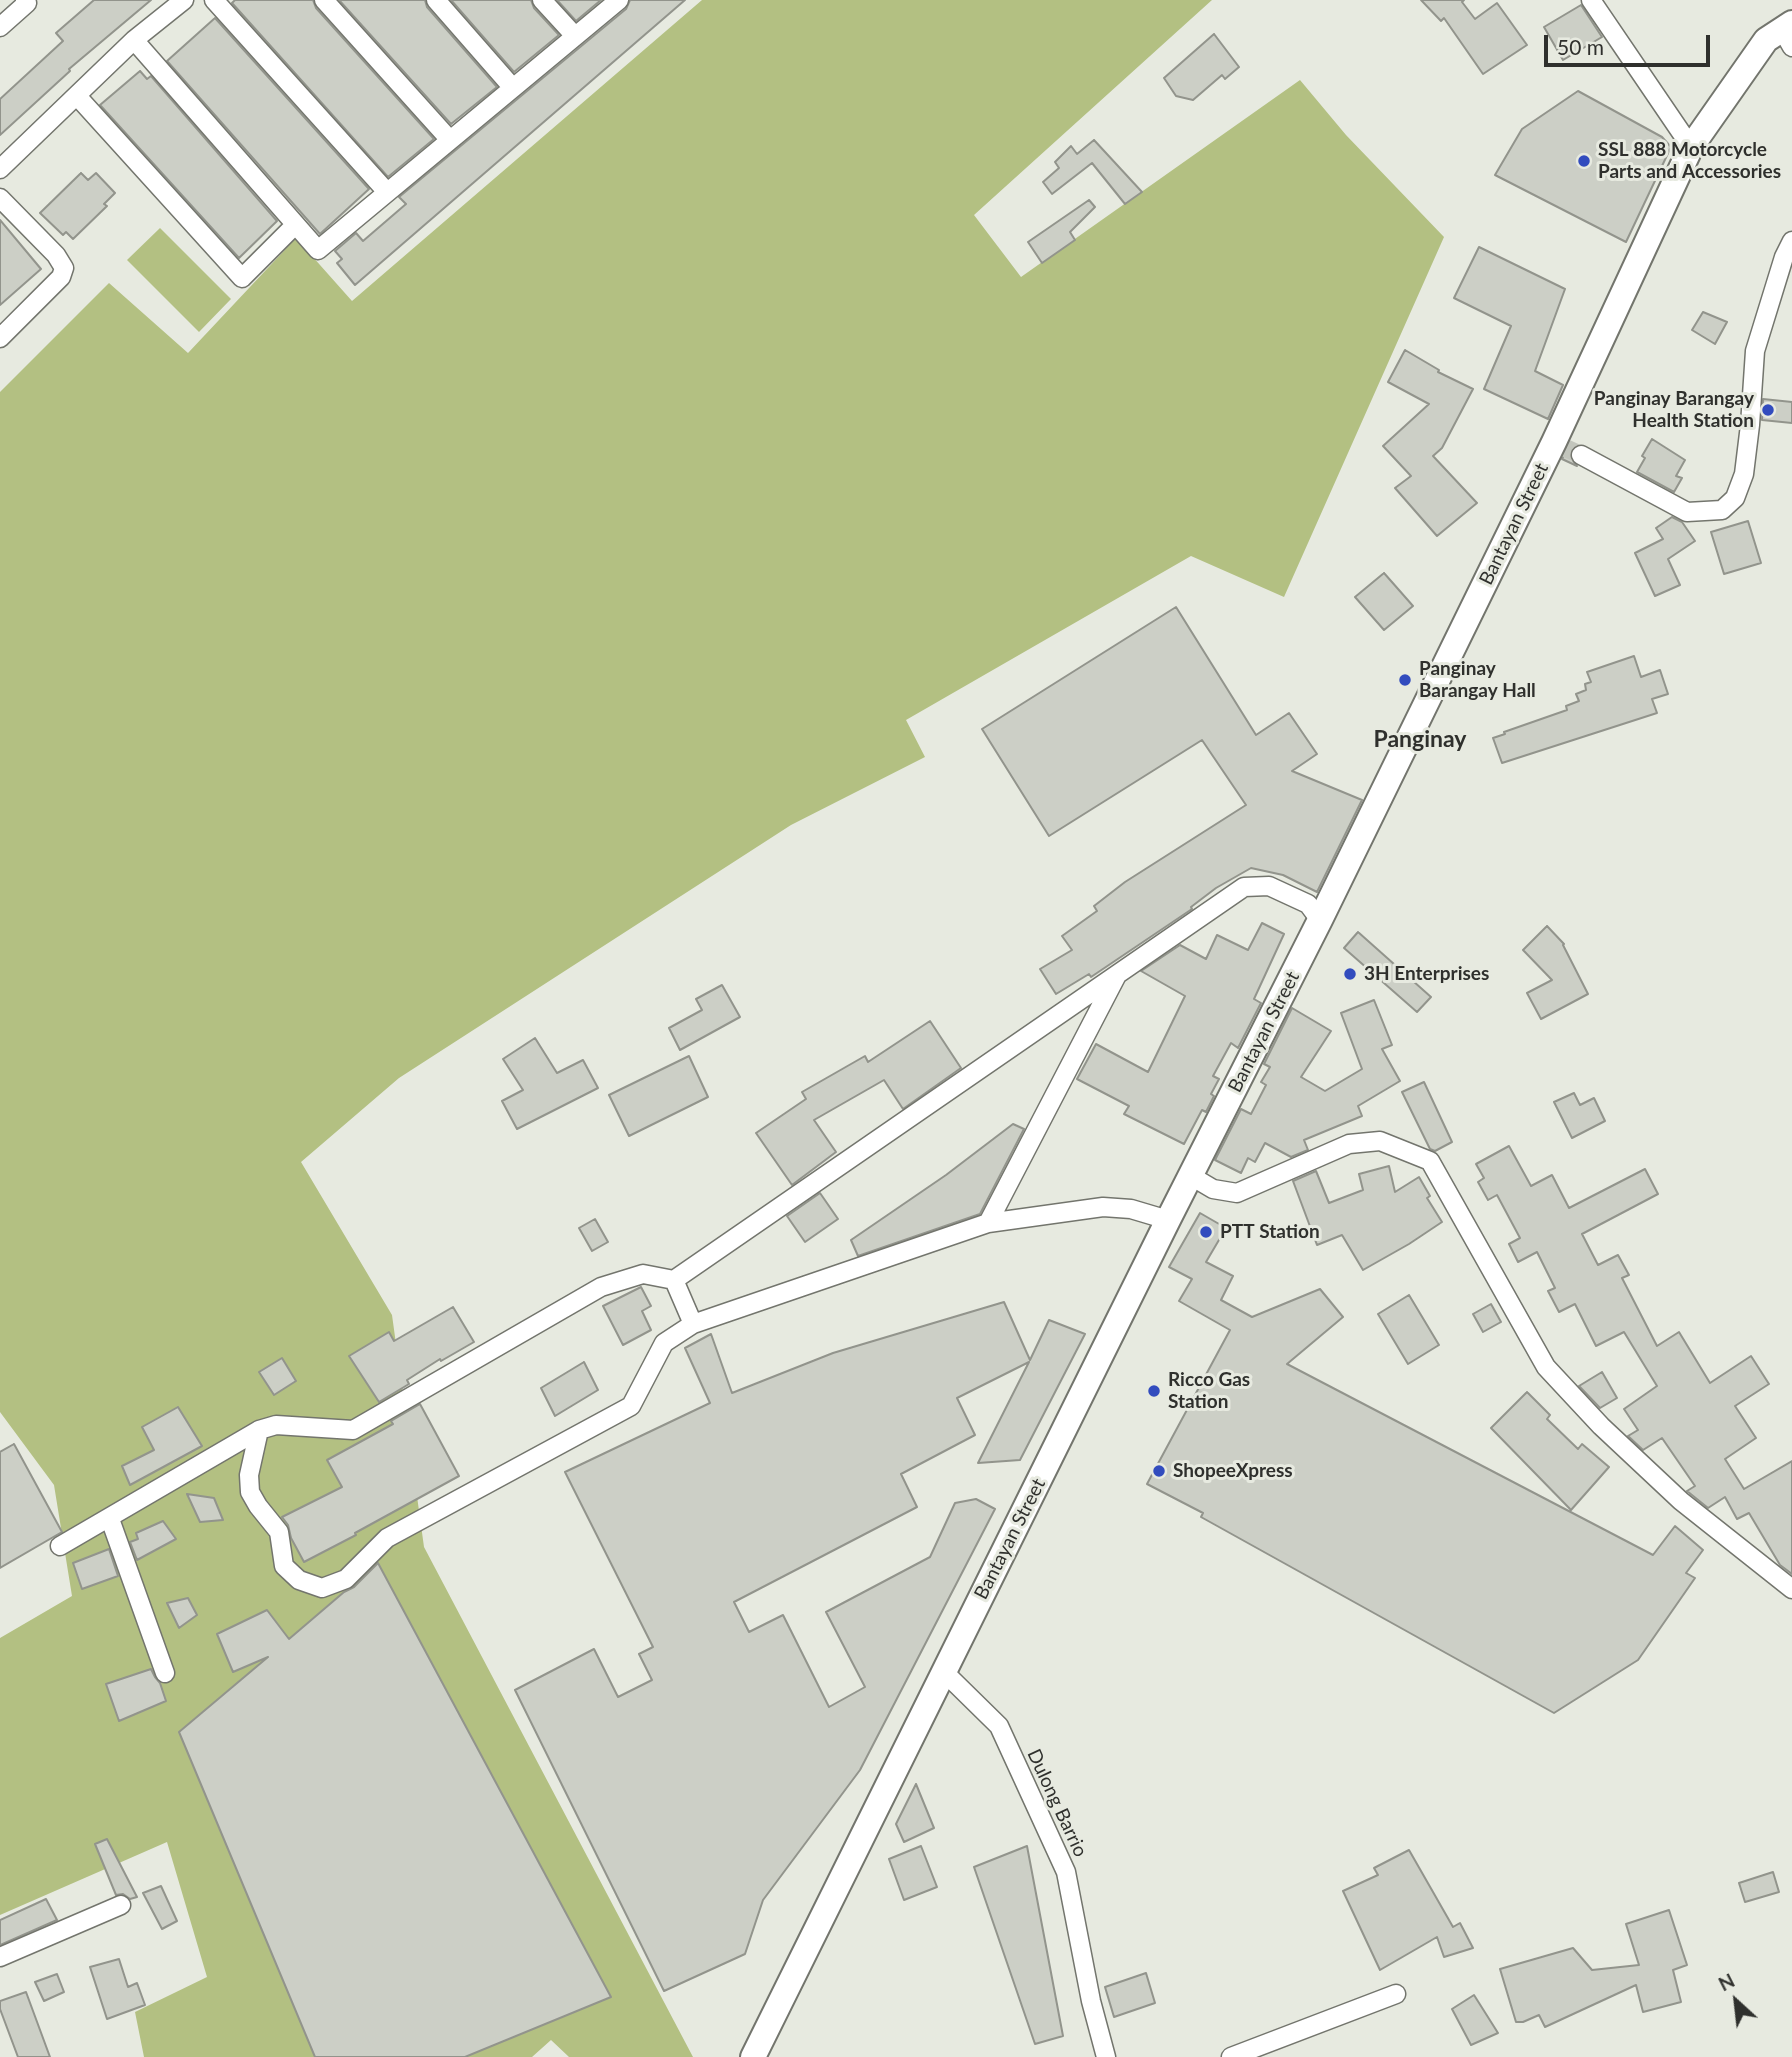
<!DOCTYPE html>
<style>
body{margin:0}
#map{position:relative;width:1792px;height:2057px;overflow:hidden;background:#e7eae0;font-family:Lato,sans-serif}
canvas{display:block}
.north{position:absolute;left:1701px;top:1966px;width:70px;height:70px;-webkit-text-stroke:5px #e7eae0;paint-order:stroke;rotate:333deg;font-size:19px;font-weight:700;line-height:28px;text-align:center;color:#2f302d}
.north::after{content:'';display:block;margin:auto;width:24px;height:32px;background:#2f302d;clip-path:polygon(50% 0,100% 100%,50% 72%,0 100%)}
.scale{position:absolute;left:1544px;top:35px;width:166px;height:32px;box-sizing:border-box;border:4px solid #2f302d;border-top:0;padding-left:9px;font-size:21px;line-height:24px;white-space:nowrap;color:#2f302d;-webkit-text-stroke:5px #e7eae0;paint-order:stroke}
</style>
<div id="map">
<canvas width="1792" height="2057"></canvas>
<div class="north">N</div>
<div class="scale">50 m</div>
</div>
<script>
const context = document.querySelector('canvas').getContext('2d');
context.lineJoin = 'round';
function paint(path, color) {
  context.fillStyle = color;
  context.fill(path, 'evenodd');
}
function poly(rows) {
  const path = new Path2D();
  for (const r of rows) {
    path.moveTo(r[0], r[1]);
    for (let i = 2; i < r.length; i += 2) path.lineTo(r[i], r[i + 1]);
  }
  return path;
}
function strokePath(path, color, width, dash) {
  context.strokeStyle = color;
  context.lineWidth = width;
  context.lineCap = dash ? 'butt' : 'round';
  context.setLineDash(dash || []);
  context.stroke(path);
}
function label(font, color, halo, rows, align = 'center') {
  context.font = font + ' Lato,sans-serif';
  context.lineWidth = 6;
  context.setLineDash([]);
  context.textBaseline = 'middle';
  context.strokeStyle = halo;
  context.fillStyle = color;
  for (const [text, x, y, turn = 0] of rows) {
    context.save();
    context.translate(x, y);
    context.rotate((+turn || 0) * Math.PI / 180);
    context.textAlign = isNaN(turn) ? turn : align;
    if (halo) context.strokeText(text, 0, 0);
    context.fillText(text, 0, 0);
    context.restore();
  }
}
paint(poly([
 [702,0,1212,0,974,215,1021,277,1300,80,1346,135,1444,237,1284,597,1191,556,906,720,925,757,791,825,399,1078,301,1162,392,1315,424,1547,693,2057,569,2057,551,2040,532,2057,144,2057,135,2012,207,1977,167,1842,0,1915,0,1638,72,1596,54,1485,0,1412,0,392,109,283,188,353,296,238,352,301],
 [160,228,231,299,199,332,127,260]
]), '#b3c082');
const building = poly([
 [94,0,151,0,69,69,70,71,0,135,0,99,63,41,56,33,94,0],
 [235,0,313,0,316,8,434,139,388,177,232,3,235,0],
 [339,0,425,0,427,7,497,87,451,124,339,0],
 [451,0,531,0,534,8,559,35,514,72,451,0],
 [557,0,601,0,576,21,557,0],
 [630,0,685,0,355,285,337,263,342,259,335,251,356,233,363,241,406,204,399,197,626,9,630,0],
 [1421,0,1464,0,1462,2,1475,19,1497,3,1527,45,1483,74,1444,18,1441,21,1421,0],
 [1581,5,1602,37,1563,60,1544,27,1581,5],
 [215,18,369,189,320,234,167,61,215,18],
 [1214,34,1239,67,1225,79,1222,75,1193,100,1176,96,1164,78,1214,34],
 [140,71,147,79,151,76,277,221,239,258,100,105,140,71],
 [1578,91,1662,137,1671,147,1626,242,1495,175,1522,129,1578,91],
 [1094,140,1142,192,1125,204,1092,163,1052,194,1043,182,1059,168,1055,162,1071,146,1077,154,1094,140],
 [81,173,88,180,96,173,115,193,104,204,107,206,73,239,66,232,63,235,40,213,81,173],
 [1089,200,1095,207,1070,232,1075,240,1042,263,1028,242,1089,200],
 [0,220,41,269,0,305,0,220],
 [1479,247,1565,289,1535,371,1563,385,1548,419,1484,389,1511,326,1454,298,1479,247],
 [1703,312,1727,322,1715,344,1692,330,1703,312],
 [1405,350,1439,370,1438,372,1473,389,1442,448,1433,456,1477,503,1437,536,1395,488,1411,476,1383,446,1429,404,1388,382,1405,350],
 [1763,399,1792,402,1792,423,1762,420,1763,399],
 [1652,439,1685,460,1676,476,1682,478,1674,492,1637,472,1645,458,1642,456,1652,439],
 [1570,443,1576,445,1571,449,1570,456,1577,466,1562,459,1570,443],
 [1672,517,1682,522,1695,541,1668,559,1680,585,1655,596,1635,553,1663,539,1656,528,1672,517],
 [1748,521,1761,563,1724,574,1711,532,1748,521],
 [1384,573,1413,606,1384,630,1355,597,1384,573],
 [1176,607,1256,735,1289,713,1317,754,1292,771,1362,800,1317,892,1283,875,1251,868,1216,888,1191,907,1192,909,1091,977,1089,974,1056,994,1040,969,1072,950,1062,936,1097,911,1094,906,1125,882,1246,805,1202,740,1049,836,982,729,1176,607],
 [1634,656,1641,677,1660,670,1668,694,1652,699,1657,713,1502,763,1493,738,1505,734,1504,732,1567,710,1566,706,1579,701,1576,694,1586,690,1585,684,1591,682,1587,672,1634,656],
 [1262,923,1284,934,1254,999,1261,1003,1238,1048,1231,1043,1213,1076,1219,1079,1211,1094,1214,1096,1206,1112,1202,1110,1184,1144,1124,1114,1129,1106,1077,1079,1096,1044,1148,1072,1185,996,1141,971,1180,945,1206,959,1217,935,1248,950,1262,923],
 [1547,926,1564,944,1563,945,1588,994,1541,1019,1527,993,1552,980,1523,950,1547,926],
 [1358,932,1431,997,1417,1012,1344,948,1358,932],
 [722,985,740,1017,680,1050,669,1028,702,1010,696,999,722,985],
 [1374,1000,1392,1045,1382,1049,1400,1081,1358,1106,1362,1116,1304,1140,1308,1150,1291,1157,1265,1143,1255,1162,1248,1158,1241,1173,1215,1160,1241,1109,1251,1114,1266,1085,1261,1082,1270,1067,1264,1064,1292,1008,1331,1031,1301,1077,1325,1091,1362,1069,1341,1013,1374,1000],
 [930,1021,961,1068,903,1109,884,1080,814,1120,836,1152,792,1185,756,1133,806,1099,802,1092,865,1056,868,1062,930,1021],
 [535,1038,557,1073,583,1060,598,1088,517,1129,502,1101,523,1090,503,1059,535,1038],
 [689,1056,708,1097,629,1136,609,1095,689,1056],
 [1424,1082,1452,1142,1435,1151,1430,1149,1402,1092,1424,1082],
 [1574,1093,1580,1105,1594,1098,1605,1121,1572,1138,1554,1102,1574,1093],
 [1013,1124,1024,1129,980,1214,858,1256,851,1240,946,1175,1013,1124],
 [1509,1146,1531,1186,1552,1175,1569,1208,1645,1169,1658,1194,1582,1234,1598,1265,1618,1255,1629,1275,1622,1278,1657,1346,1679,1332,1710,1383,1751,1356,1769,1384,1735,1406,1756,1438,1725,1459,1744,1489,1792,1461,1792,1574,1780,1565,1749,1513,1737,1519,1725,1497,1708,1508,1687,1491,1695,1486,1662,1438,1643,1450,1628,1436,1638,1430,1624,1409,1657,1386,1624,1332,1596,1346,1575,1304,1559,1312,1548,1291,1555,1288,1537,1252,1518,1262,1509,1244,1520,1238,1497,1195,1488,1200,1478,1182,1484,1178,1476,1164,1509,1146],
 [1389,1166,1395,1192,1419,1177,1430,1196,1427,1198,1442,1222,1409,1244,1363,1270,1342,1235,1317,1245,1293,1181,1316,1171,1329,1203,1363,1190,1359,1174,1389,1166],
 [820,1193,838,1219,805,1242,787,1216,820,1193],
 [1200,1213,1226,1228,1206,1262,1233,1276,1221,1300,1252,1317,1320,1289,1343,1317,1287,1364,1653,1555,1675,1526,1703,1550,1686,1573,1695,1578,1638,1660,1554,1713,1201,1517,1203,1513,1147,1484,1230,1330,1179,1301,1192,1279,1169,1267,1200,1213],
 [595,1219,608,1242,592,1251,579,1228,595,1219],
 [641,1287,651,1306,642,1311,651,1330,623,1345,603,1306,641,1287],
 [1409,1295,1439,1345,1408,1364,1378,1314,1409,1295],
 [1004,1302,1030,1360,1049,1320,1085,1334,1020,1460,978,1463,1029,1362,957,1398,975,1435,901,1474,917,1507,734,1602,749,1632,783,1615,829,1707,865,1687,826,1612,930,1557,955,1503,976,1499,995,1509,860,1770,763,1900,745,1954,664,1991,515,1690,594,1649,618,1697,652,1680,639,1654,653,1647,565,1472,710,1403,685,1348,711,1334,732,1393,833,1353,1004,1302],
 [1491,1304,1501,1322,1483,1332,1473,1314,1491,1304],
 [453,1307,474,1342,441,1361,440,1359,407,1380,409,1384,379,1402,349,1356,389,1332,394,1341,453,1307],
 [282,1358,296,1381,274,1395,259,1372,282,1358],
 [584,1362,598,1390,555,1416,541,1388,584,1362],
 [1602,1372,1617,1398,1600,1408,1579,1386,1602,1372],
 [1527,1392,1550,1415,1547,1419,1578,1449,1582,1444,1609,1467,1571,1510,1491,1428,1527,1392],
 [420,1404,459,1476,355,1533,356,1535,304,1562,291,1538,288,1525,282,1517,342,1487,327,1460,393,1424,391,1421,420,1404],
 [178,1407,202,1446,130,1485,122,1466,154,1450,142,1427,178,1407],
 [14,1444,62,1532,0,1568,0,1452,14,1444],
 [187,1494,214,1498,223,1520,200,1522,187,1494],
 [163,1521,176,1539,137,1560,130,1542,138,1539,136,1533,163,1521],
 [109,1549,118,1576,82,1589,73,1563,109,1549],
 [378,1563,611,1997,465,2057,315,2057,179,1732,268,1657,233,1672,217,1634,267,1610,289,1639,344,1592,354,1587,378,1563],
 [188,1598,197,1615,179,1628,167,1603,188,1598],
 [151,1669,155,1677,160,1683,166,1701,119,1721,106,1684,151,1669],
 [916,1784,934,1828,904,1842,896,1824,916,1784],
 [107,1839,137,1897,130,1899,123,1894,116,1895,95,1844,107,1839],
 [921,1846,937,1887,904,1900,889,1859,921,1846],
 [1027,1846,1063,2036,1035,2044,974,1867,1027,1846],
 [1409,1850,1453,1927,1460,1923,1473,1948,1444,1957,1437,1937,1380,1970,1343,1891,1378,1875,1374,1868,1409,1850],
 [1773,1872,1779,1892,1745,1902,1739,1883,1773,1872],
 [161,1886,177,1921,162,1929,143,1893,161,1886],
 [46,1899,57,1920,0,1945,0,1920,46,1899],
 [1669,1910,1687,1965,1673,1970,1681,2002,1643,2012,1636,1985,1545,2027,1539,2015,1523,2022,1516,2022,1500,1969,1573,1948,1592,1970,1639,1965,1626,1924,1669,1910],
 [119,1959,128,1987,137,1983,145,2005,107,2019,90,1967,119,1959],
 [1146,1973,1155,2003,1114,2017,1105,1987,1146,1973],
 [57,1974,64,1992,44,2001,35,1982,57,1974],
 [26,1992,50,2057,18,2057,0,2009,0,2001,26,1992],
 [1474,1995,1498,2033,1471,2045,1452,2009,1474,1995]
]);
paint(building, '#cccfc6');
strokePath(building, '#92948c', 2);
strokePath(poly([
 [1561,446,1581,455]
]), '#c2c5bc', 18, [18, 9]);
const minor = poly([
 [214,0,387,192],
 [324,0,450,140],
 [436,0,513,88],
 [542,0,575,36],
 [1591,0,1691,147],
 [0,27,27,3,25,0],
 [1781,28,1792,47],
 [134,40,318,250,619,0],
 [77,96,242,278,295,225],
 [0,169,134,40,184,0],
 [0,198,56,255,64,268,61,277,0,338],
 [1581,455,1687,512,1722,510,1735,498,1744,474,1750,425,1755,351,1784,257,1792,241],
 [1191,1176,1213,1189,1237,1193,1349,1144,1380,1141,1430,1161,1546,1367,1601,1426,1681,1501,1792,1589],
 [1168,1220,1131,1209,1103,1207,988,1223,693,1324,664,1343,631,1406,387,1538,346,1579,322,1588,299,1580,284,1566,279,1532,258,1506,250,1492,249,1475,259,1430,276,1425,353,1430,601,1287,643,1274,674,1280,1244,887,1269,886,1308,904,1320,920],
 [988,1223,1117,975],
 [674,1280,693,1324],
 [110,1519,165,1673],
 [60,1546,259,1430],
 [943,1671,999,1726,1066,1872,1091,2001,1106,2057],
 [0,1957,121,1905],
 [1231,2057,1396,1994]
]);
const secondary = poly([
 [753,2057,1168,1220,1320,920,1554,442,1691,147,1766,40,1792,23]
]);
strokePath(minor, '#73756d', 21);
strokePath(secondary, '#73756d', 28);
strokePath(minor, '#fff', 18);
strokePath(secondary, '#fff', 24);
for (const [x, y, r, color] of [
 [1584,161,7,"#324cbe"],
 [1768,410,7,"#324cbe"],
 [1405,680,7,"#324cbe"],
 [1350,974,7,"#324cbe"],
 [1206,1232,7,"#324cbe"],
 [1154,1391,7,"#324cbe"],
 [1159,1471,7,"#324cbe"]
]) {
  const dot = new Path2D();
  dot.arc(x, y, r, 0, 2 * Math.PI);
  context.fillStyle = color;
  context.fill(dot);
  strokePath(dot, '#e7eae0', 2.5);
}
label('bold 19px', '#2f302d', '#e7eae0', [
 ["SSL 888 Motorcycle",1598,150],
 ["Parts and Accessories",1598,172],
 ["Panginay Barangay",1754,399,"right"],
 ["Health Station",1754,421,"right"],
 ["Panginay",1419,669],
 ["Barangay Hall",1419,691],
 ["3H Enterprises",1364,974],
 ["PTT Station",1220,1232],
 ["Ricco Gas",1168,1380],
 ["Station",1168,1402],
 ["ShopeeXpress",1173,1471]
], 'left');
label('19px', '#2f302d', '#e7eae0', [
 ["Bantayan Street",1514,524,-64],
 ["Bantayan Street",1264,1032,-63],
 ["Bantayan Street",1010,1539,-63],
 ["Dulong Barrio",1057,1803,65]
]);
label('bold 23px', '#2f302d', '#e7eae0', [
 ["Panginay",1420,740]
]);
</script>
